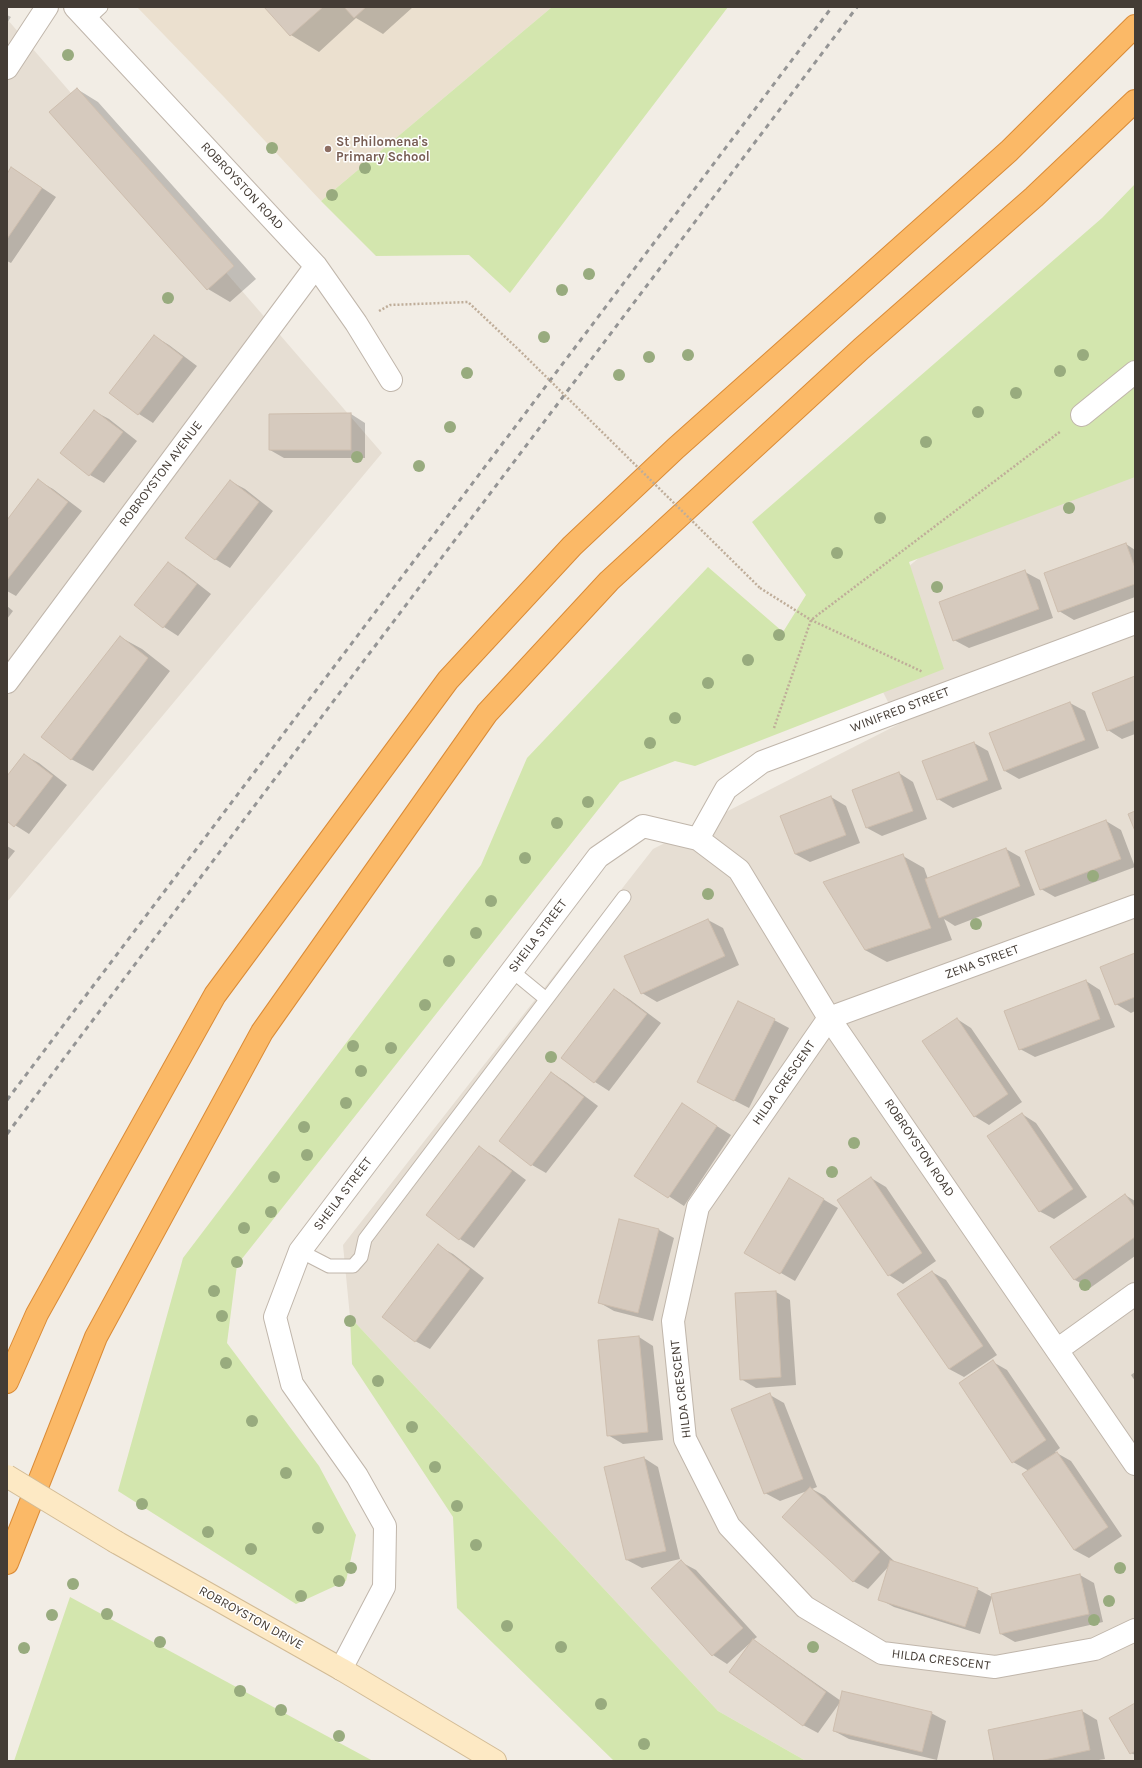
<!DOCTYPE html>
<style>
body{margin:0}
#map{position:relative;width:1142px;height:1768px;overflow:hidden;background:#f2ede5;font-family:Karla,sans-serif}
canvas{display:block}
.frame{position:absolute;inset:0;border:8px solid #443c35;pointer-events:none}
</style>
<div id="map">
<canvas width="1142" height="1768"></canvas>
<div class="frame"></div>
</div>
<script>
const context = document.querySelector('canvas').getContext('2d');
context.lineJoin = 'round';
function paint(path, color) {
  context.fillStyle = color;
  context.fill(path, 'evenodd');
}
function poly(rows) {
  const path = new Path2D();
  for (const r of rows) {
    path.moveTo(r[0], r[1]);
    for (let i = 2; i < r.length; i += 2) path.lineTo(r[i], r[i + 1]);
  }
  return path;
}
function strokePath(path, color, width, dash) {
  context.strokeStyle = color;
  context.lineWidth = width;
  context.lineCap = dash ? 'butt' : 'round';
  context.setLineDash(dash || []);
  context.stroke(path);
}
function label(font, color, halo, rows, align = 'center') {
  context.font = font + ' Karla,sans-serif';
  context.lineWidth = 3;
  context.setLineDash([]);
  context.textBaseline = 'middle';
  context.strokeStyle = halo;
  context.fillStyle = color;
  for (const [text, x, y, turn = 0] of rows) {
    context.save();
    context.translate(x, y);
    context.rotate((+turn || 0) * Math.PI / 180);
    context.textAlign = isNaN(turn) ? turn : align;
    if (halo) context.strokeText(text, 0, 0);
    context.fillText(text, 0, 0);
    context.restore();
  }
}
paint(poly([
 [7,19,382,453,7,902],
 [1135,380,1135,1761,806,1761,718,1711,350,1317,343,1245,653,849,899,724,846,618]
]), '#e6ded3');
paint(poly([
 [137,7,552,7,321,201,224,97]
]), '#ebe0cf');
paint(poly([
 [552,7,728,7,510,293,469,255,376,256,321,201],
 [1135,184,1135,477,909,562,944,669,695,766,675,761,620,782,237,1265,227,1343,319,1466,356,1535,346,1581,296,1604,118,1491,183,1258,481,865,527,758,708,567,783,632,806,595,752,522,1102,218],
 [350,1317,718,1711,806,1761,614,1761,457,1608,453,1517,352,1364],
 [70,1597,373,1761,14,1761]
]), '#d3e6ae');
paint(poly([
 [266,7,413,7,383,34,356,18,319,52,291,35],
 [7,15,11,17,7,23],
 [77,89,98,102,256,279,230,302,208,289,51,112],
 [12,168,56,197,11,263,7,261,7,175],
 [154,336,169,345,197,366,153,423,139,414,111,393],
 [94,411,109,419,137,441,104,483,90,475],
 [351,414,365,423,365,458,284,458,270,450],
 [39,481,53,489,82,511,16,596,7,591,7,522],
 [230,481,245,489,273,511,230,568,215,559],
 [1126,544,1135,550,1135,597,1074,620,1059,611],
 [168,563,183,572,211,594,178,636,164,627,136,605],
 [1025,572,1040,580,1053,618,969,648,954,640],
 [7,606,13,611,7,619],
 [120,637,142,649,170,671,93,771,71,759],
 [1135,677,1135,734,1122,739,1108,730],
 [1070,703,1085,711,1099,748,1019,779,1005,771],
 [974,743,988,751,1002,789,953,808,938,799],
 [24,755,39,763,67,785,29,834,7,820,7,777],
 [899,773,913,782,927,819,882,836,867,828,853,791],
 [831,797,846,806,860,843,810,862,795,854],
 [1106,821,1121,830,1135,867,1055,897,1041,889],
 [7,846,15,851,7,861],
 [1006,849,1020,857,1035,895,955,926,944,919,952,940,887,962,865,950,903,856,924,868,928,879],
 [708,920,723,928,739,965,657,1002,642,993],
 [1135,954,1135,1011,1131,1013,1116,1004],
 [1086,981,1100,990,1115,1027,1035,1057,1020,1049],
 [615,990,629,999,661,1023,609,1091,595,1082,563,1058],
 [957,1019,971,1028,1022,1102,989,1125,974,1116],
 [774,1020,789,1028,749,1108,698,1082],
 [552,1073,566,1082,598,1106,546,1173,532,1165],
 [682,1104,731,1135,684,1206,636,1175],
 [1022,1114,1036,1123,1087,1197,1054,1219,1039,1211],
 [480,1148,494,1156,526,1180,474,1248,460,1239,428,1215],
 [871,1178,886,1187,936,1261,903,1284,889,1275],
 [789,1179,838,1208,795,1281,746,1253],
 [1125,1195,1135,1201,1135,1256,1090,1288,1075,1280,1052,1247],
 [620,1220,659,1230,674,1238,653,1321,614,1311,600,1303],
 [438,1246,453,1254,484,1278,430,1349,415,1341],
 [932,1272,946,1280,997,1355,964,1377,949,1369],
 [776,1292,790,1300,796,1385,756,1388,741,1379],
 [639,1337,653,1346,663,1440,623,1444,608,1435],
 [993,1362,1007,1370,1060,1448,1055,1452,1071,1461,1122,1536,1089,1558,1074,1550,1029,1471,1013,1462],
 [1135,1372,1135,1381,1131,1375],
 [770,1395,784,1403,817,1487,812,1489,825,1496,894,1561,893,1562,977,1589,992,1597,980,1634,894,1607,879,1599,889,1566,868,1589,853,1581,807,1491,780,1501,765,1493],
 [644,1458,658,1467,680,1559,642,1568,627,1560],
 [681,1562,696,1570,757,1637,753,1640,767,1649,841,1701,818,1733,803,1725,749,1644,727,1664,713,1655],
 [1080,1575,1094,1583,1103,1622,1015,1642,1001,1634],
 [1135,1705,1135,1755,1131,1753],
 [1082,1711,1097,1720,1105,1759,1093,1761,995,1761],
 [931,1713,946,1721,937,1760,849,1739,834,1731]
]), '#0003');
const building = poly([
 [264,7,323,7,290,36,264,7],
 [344,7,366,7,354,18,344,7],
 [77,88,234,266,207,290,49,112,77,88],
 [11,167,42,188,7,239,7,174,11,167],
 [154,335,183,357,138,415,109,393,154,335],
 [94,410,123,432,89,476,60,453,94,410],
 [351,413,351,450,269,450,269,414,351,413],
 [38,479,68,502,7,580,7,520,38,479],
 [230,480,259,502,215,560,185,538,230,480],
 [1126,543,1135,568,1135,584,1058,612,1044,573,1126,543],
 [168,562,197,584,163,628,134,605,168,562],
 [1025,570,1039,609,953,641,939,602,1025,570],
 [120,636,148,658,71,760,41,737,120,636],
 [1135,676,1135,720,1107,731,1092,693,1135,676],
 [1070,702,1085,740,1004,771,989,733,1070,702],
 [974,742,988,780,937,800,922,761,974,742],
 [24,754,53,776,14,827,7,821,7,776,24,754],
 [899,772,913,811,866,828,852,790,899,772],
 [831,796,846,835,795,854,780,816,831,796],
 [1135,811,1135,831,1128,814,1135,811],
 [1106,820,1121,859,1040,890,1025,851,1106,820],
 [1006,848,1020,886,939,918,925,879,1006,848],
 [903,854,931,928,865,950,823,882,903,854],
 [708,919,725,956,641,994,624,956,708,919],
 [1135,953,1135,997,1115,1005,1100,967,1135,953],
 [1086,980,1100,1019,1019,1050,1004,1011,1086,980],
 [614,989,647,1014,594,1083,561,1058,614,989],
 [738,1001,775,1019,734,1101,697,1082,738,1001],
 [957,1018,1008,1094,974,1117,922,1041,957,1018],
 [551,1072,584,1097,531,1166,499,1141,551,1072],
 [682,1103,717,1126,668,1198,634,1176,682,1103],
 [1022,1113,1073,1189,1039,1212,987,1136,1022,1113],
 [479,1146,512,1171,459,1240,426,1215,479,1146],
 [871,1177,922,1253,888,1276,837,1200,871,1177],
 [789,1178,824,1199,780,1274,744,1253,789,1178],
 [1125,1194,1135,1208,1135,1237,1074,1280,1050,1247,1125,1194],
 [619,1219,659,1229,638,1313,598,1303,619,1219],
 [438,1244,470,1269,415,1342,382,1317,438,1244],
 [932,1271,983,1346,949,1369,897,1294,932,1271],
 [776,1291,781,1377,740,1380,735,1293,776,1291],
 [639,1336,648,1432,607,1436,598,1340,639,1336],
 [993,1360,1046,1440,1012,1463,959,1383,993,1360],
 [770,1393,803,1479,764,1494,731,1409,770,1393],
 [1057,1452,1108,1527,1074,1550,1022,1474,1057,1452],
 [644,1457,666,1551,626,1560,604,1467,644,1457],
 [810,1487,880,1552,853,1582,782,1517,810,1487],
 [681,1560,743,1628,712,1656,651,1588,681,1560],
 [890,1560,978,1588,965,1627,878,1600,890,1560],
 [1080,1574,1089,1614,1000,1634,991,1594,1080,1574],
 [753,1639,826,1692,803,1726,729,1672,753,1639],
 [842,1691,932,1712,922,1752,833,1731,842,1691],
 [1135,1703,1135,1751,1130,1754,1109,1718,1135,1703],
 [1082,1710,1090,1750,1040,1761,994,1761,988,1730,1082,1710]
]);
paint(building, '#d6cabe');
strokePath(building, '#cebeae', 1);
const service = poly([
 [87,20,101,7],
 [512,971,546,999],
 [300,1251,329,1266,353,1266,361,1257,365,1239,624,897]
]);
const minor = poly([
 [75,7,316,266,356,323,391,380],
 [7,68,47,7],
 [1082,415,1135,372],
 [7,682,316,266],
 [698,839,726,789,762,762,1135,623],
 [1135,906,829,1018,698,1207,673,1321,685,1439,729,1526,805,1607,882,1653,995,1667,1095,1649,1135,1630],
 [1057,1350,1135,1294],
 [341,1669,384,1587,385,1526,357,1476,292,1384,275,1317,300,1251,598,857,643,826,698,839,739,870,829,1018,1135,1464]
]);
const secondary = poly([
 [116,1542,341,1669,495,1761]
]);
const motorway = poly([
 [7,1382,37,1314,215,995,448,680,572,546,676,448,1009,151,1135,26],
 [7,1563,96,1337,262,1032,487,713,609,581,861,349,1034,197,1135,101]
]);
strokePath(service, '#c0b6ab', 15);
strokePath(minor, '#c0b6ab', 24);
strokePath(secondary, '#d2bb95', 24);
strokePath(motorway, '#da8b37', 24);
strokePath(poly([
 [379,311,390,305,468,302,519,350],
 [760,588,811,620,923,672],
 [774,728,811,620,1061,431]
]), '#bfad99', 2.5, [2, 2]);
strokePath(service, '#fff', 13);
strokePath(minor, '#fff', 22);
strokePath(secondary, '#fde9c4', 22);
strokePath(motorway, '#fbb967', 22);
strokePath(poly([
 [7,1100,832,7],
 [7,1134,857,7]
]), '#959595', 3, [5, 5]);
const secondaryBridge = poly([
 [7,1476,116,1542]
]);
strokePath(secondaryBridge, '#d2bb95', 24, []);
strokePath(poly([
 [519,350,760,588]
]), '#bfad99', 2.5, [2, 2]);
strokePath(secondaryBridge, '#fde9c4', 22);
context.fillStyle = '#98ab7e';
for (const [x, y] of [
 [68,55],
 [272,148],
 [365,168],
 [332,195],
 [589,274],
 [562,290],
 [168,298],
 [544,337],
 [688,355],
 [1083,355],
 [649,357],
 [1060,371],
 [467,373],
 [619,375],
 [1016,393],
 [978,412],
 [450,427],
 [926,442],
 [357,457],
 [419,466],
 [1069,508],
 [880,518],
 [837,553],
 [937,587],
 [779,635],
 [748,660],
 [708,683],
 [675,718],
 [650,743],
 [588,802],
 [557,823],
 [525,858],
 [1093,876],
 [708,894],
 [491,901],
 [976,924],
 [476,933],
 [449,961],
 [425,1005],
 [353,1046],
 [391,1048],
 [551,1057],
 [361,1071],
 [346,1103],
 [304,1127],
 [854,1143],
 [307,1155],
 [832,1172],
 [274,1177],
 [271,1212],
 [244,1228],
 [237,1262],
 [1085,1285],
 [214,1291],
 [222,1316],
 [350,1321],
 [226,1363],
 [378,1381],
 [252,1421],
 [412,1427],
 [435,1467],
 [286,1473],
 [142,1504],
 [457,1506],
 [318,1528],
 [208,1532],
 [476,1545],
 [251,1549],
 [351,1568],
 [1120,1568],
 [339,1581],
 [73,1584],
 [301,1596],
 [1109,1601],
 [107,1614],
 [52,1615],
 [1094,1620],
 [507,1626],
 [160,1642],
 [561,1647],
 [813,1647],
 [24,1648],
 [240,1691],
 [601,1704],
 [281,1710],
 [339,1736],
 [644,1744]
]) {
  context.beginPath();
  context.arc(x, y, 6, 0, 2 * Math.PI);
  context.fill();
}
for (const [x, y, r, color] of [
 [328,149,4,"#8d6e63"]
]) {
  const dot = new Path2D();
  dot.arc(x, y, r, 0, 2 * Math.PI);
  context.fillStyle = color;
  context.fill(dot);
  strokePath(dot, '#fff', 1.5);
}
label('bold 13px', '#785e54', '#fff', [
 ["St Philomena's",336,142],
 ["Primary School",336,157]
], 'left');
label('13px', '#443c35', '#fff', [
 ["ROBROYSTON ROAD",242,186,47],
 ["ROBROYSTON AVENUE",161,474,-53],
 ["WINIFRED STREET",900,710,-21],
 ["SHEILA STREET",538,936,-53],
 ["ZENA STREET",982,962,-20],
 ["HILDA CRESCENT",784,1083,-55],
 ["ROBROYSTON ROAD",919,1148,56],
 ["SHEILA STREET",343,1194,-53],
 ["HILDA CRESCENT",681,1389,-97],
 ["ROBROYSTON DRIVE",251,1618,29],
 ["HILDA CRESCENT",941,1660,7]
]);
</script>
